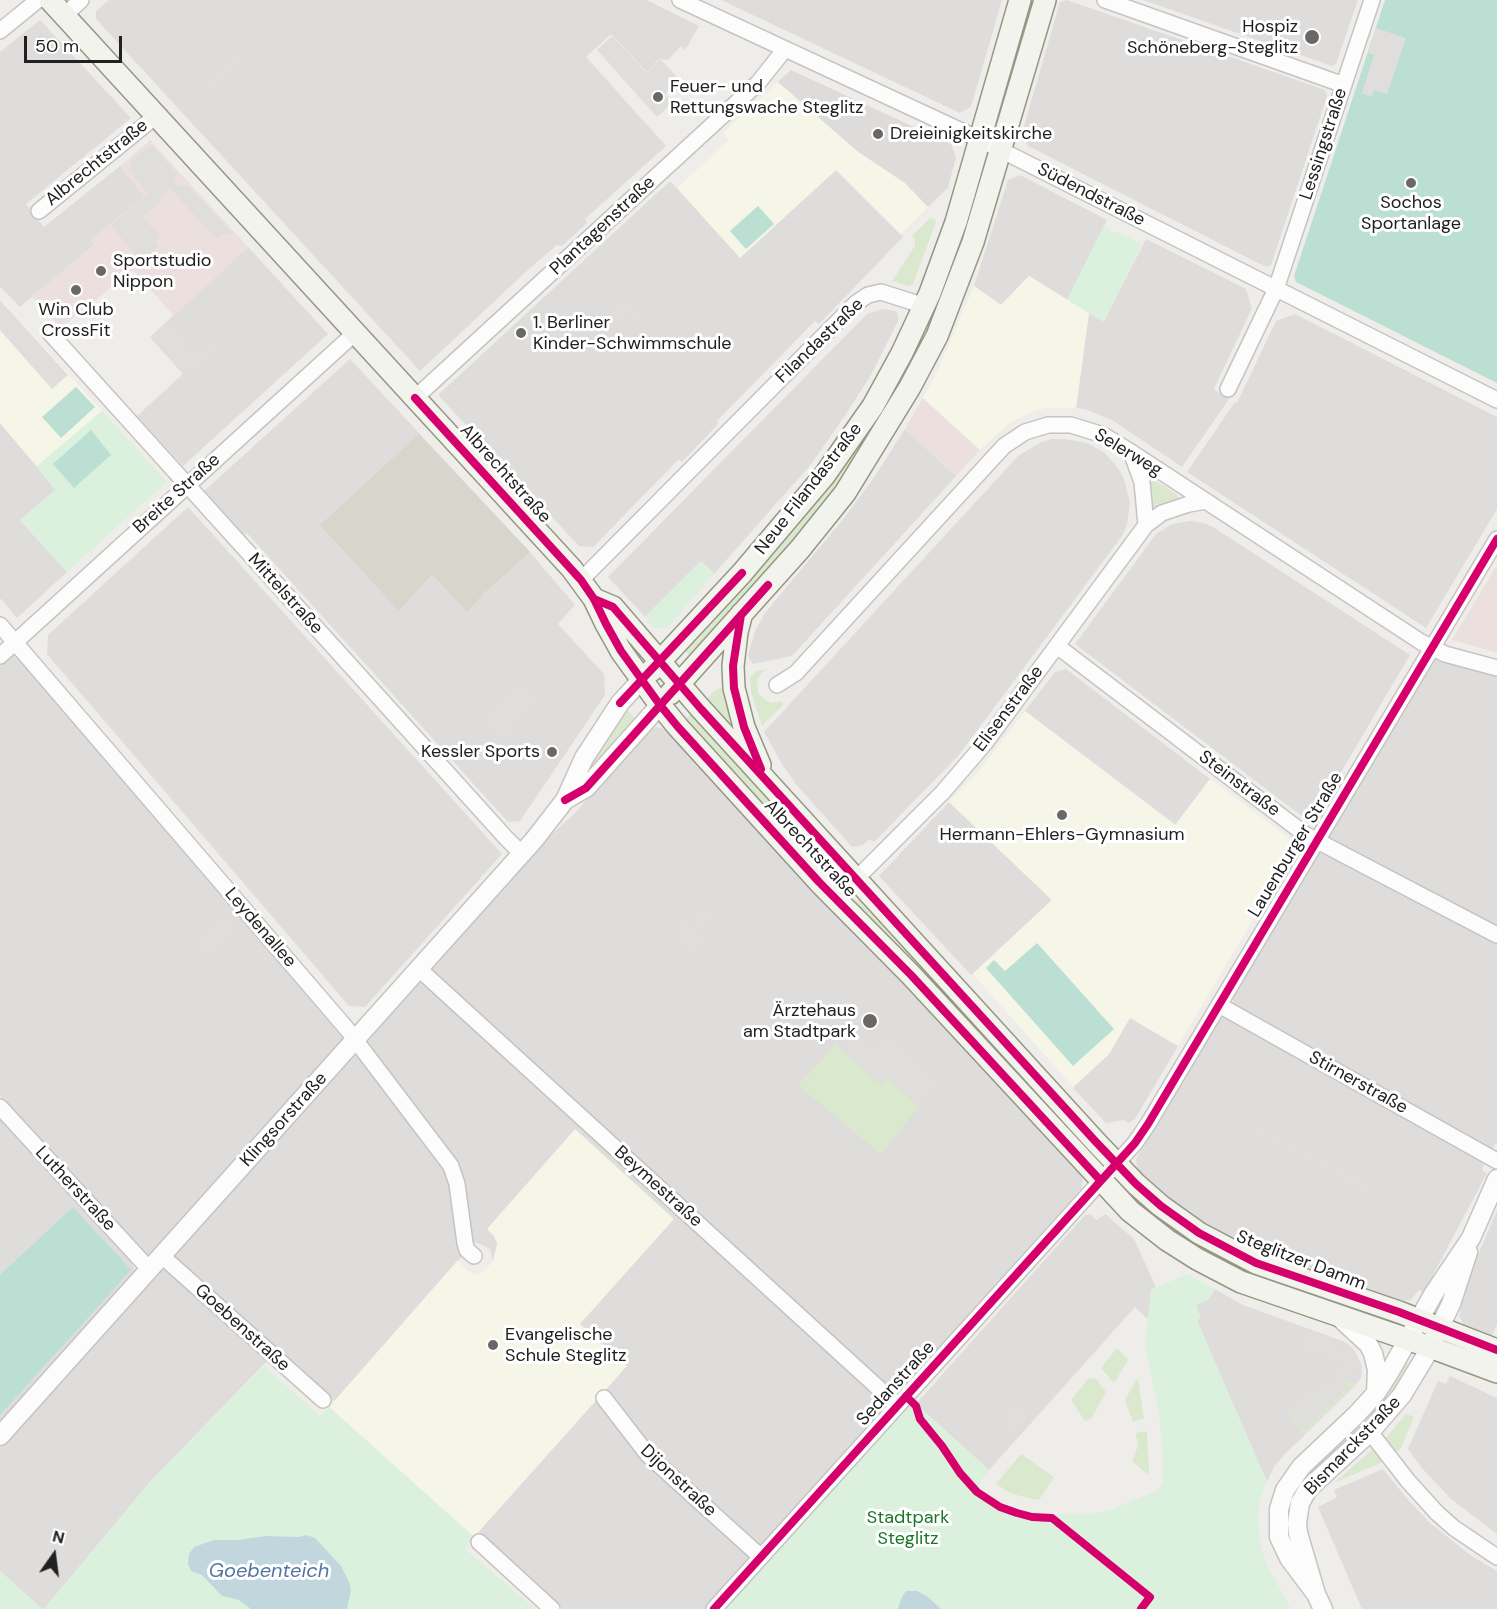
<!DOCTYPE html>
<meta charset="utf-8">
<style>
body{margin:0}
#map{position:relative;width:1497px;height:1609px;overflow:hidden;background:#efedea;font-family:"DM Sans",sans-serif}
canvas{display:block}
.north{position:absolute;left:24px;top:1525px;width:60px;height:60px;-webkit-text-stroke:4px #fff;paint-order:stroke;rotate:14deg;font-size:16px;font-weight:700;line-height:24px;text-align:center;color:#212121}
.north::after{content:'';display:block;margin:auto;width:21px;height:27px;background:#212121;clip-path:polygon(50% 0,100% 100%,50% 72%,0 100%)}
.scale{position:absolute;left:24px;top:36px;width:98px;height:27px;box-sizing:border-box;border:3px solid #212121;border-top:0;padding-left:8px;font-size:18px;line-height:21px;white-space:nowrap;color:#212121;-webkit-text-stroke:4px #fff;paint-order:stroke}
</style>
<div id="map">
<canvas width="1497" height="1609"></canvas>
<div class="north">N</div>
<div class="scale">50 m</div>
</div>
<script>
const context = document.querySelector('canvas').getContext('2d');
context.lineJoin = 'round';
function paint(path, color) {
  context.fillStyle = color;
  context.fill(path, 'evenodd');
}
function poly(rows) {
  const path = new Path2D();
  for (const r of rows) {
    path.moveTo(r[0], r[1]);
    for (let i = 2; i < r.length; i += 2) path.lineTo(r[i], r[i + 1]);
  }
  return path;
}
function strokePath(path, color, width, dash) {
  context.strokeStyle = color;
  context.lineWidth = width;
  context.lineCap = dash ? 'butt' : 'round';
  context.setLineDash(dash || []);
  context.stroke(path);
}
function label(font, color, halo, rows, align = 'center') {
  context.font = font + ' "DM Sans",sans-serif';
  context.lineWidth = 6;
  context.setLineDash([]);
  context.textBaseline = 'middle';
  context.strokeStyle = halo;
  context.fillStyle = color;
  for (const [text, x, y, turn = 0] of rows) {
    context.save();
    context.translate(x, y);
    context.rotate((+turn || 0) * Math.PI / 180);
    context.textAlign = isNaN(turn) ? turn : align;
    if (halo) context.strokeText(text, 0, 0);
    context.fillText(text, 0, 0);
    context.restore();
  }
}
paint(poly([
 [109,0,647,0,699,26,685,50,681,46,668,60,659,59,647,72,611,34,586,57,666,146,585,219,587,223,562,246,557,245,530,268,420,371,96,19,96,11],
 [721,0,1002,0,971,107,960,113],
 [1067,0,1325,90,1327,96,1271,265,1266,267,1028,146,1022,133,1060,2],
 [1143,0,1358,0,1336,64,1332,66],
 [40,20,131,118,26,204,44,227,120,166,145,196,91,240,94,245,20,307,0,287,0,52],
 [836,170,903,237,819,324,815,321,717,421,718,424,682,462,679,459,593,547,579,546,438,395,670,181,740,257],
 [1020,175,1107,220,1067,300,1029,276,1001,305,974,286,1008,180],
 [1146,239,1246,289,1252,308,1214,389,1229,399,1182,467,1112,420,1088,410,1076,408,1089,313,1104,321],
 [248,247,328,334,183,466,137,416,183,374,150,337],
 [883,309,896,311,899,319,872,373,848,411,812,463,714,574,701,561,645,617,608,577,867,314],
 [1295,314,1497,417,1497,509,1426,628,1187,472,1235,402,1237,403,1276,321],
 [350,359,530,552,575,605,558,624,604,674,605,695,520,821,508,822,247,533,244,535,204,491],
 [0,423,56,490,20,520,67,572,17,618,0,598],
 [905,429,956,476,792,656,753,664,748,656,750,647,756,629,765,613,845,517,875,476],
 [1052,439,1065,439,1087,443,1105,453,1118,468,1124,479,1130,502,1127,525,1122,536,958,756,874,842,870,839,863,845,852,847,795,783,782,764,764,732,1018,456,1041,442],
 [188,507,502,854,365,1007,349,1006,47,654,48,635],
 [1190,521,1204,523,1213,527,1410,655,1311,823,1075,644,1156,534,1172,524],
 [13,656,18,659,100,752,343,1038,344,1040,150,1256,146,1255,0,1096,0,666],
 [1435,658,1497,674,1497,929,1330,841,1328,838],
 [1066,669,1210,779,1176,825,1025,711,1055,672],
 [656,727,663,728,668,731,922,1000,1081,1174,1083,1180,1081,1189,905,1385,904,1389,898,1392,893,1391,432,973,431,969,432,964,540,845,575,813,649,731],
 [949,802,1052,900,971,975,879,876],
 [1320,851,1497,942,1497,1144,1495,1144,1492,1150,1236,1008,1233,1004,1233,995],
 [419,981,422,982,885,1403,885,1408,763,1543,758,1545,646,1444,604,1391,597,1400,749,1556,748,1560,704,1609,563,1609,479,1532,474,1537,329,1407,334,1401,174,1256,355,1053,357,1053,443,1165,449,1179,463,1256,458,1260,466,1269,474,1275,483,1271,493,1261,490,1249,476,1242,471,1244,463,1187,366,1042,366,1039],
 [1226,1016,1485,1161,1482,1170,1487,1173,1424,1292,1419,1290,1411,1300,1399,1301,1282,1263,1238,1244,1203,1224,1173,1203,1137,1171,1136,1159,1218,1020],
 [1130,1017,1178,1046,1135,1119,1129,1123,1123,1120,1106,1123,1073,1088,1109,1054],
 [0,1119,130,1260,135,1270,134,1274,0,1424],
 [1497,1210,1497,1325,1491,1337,1464,1325,1459,1316,1462,1304,1458,1302],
 [1090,1214,1097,1220,1105,1214,1134,1239,1156,1287,1151,1290,1149,1320,1135,1307,989,1470,916,1404,1085,1215],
 [165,1269,267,1361,150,1482,44,1609,42,1609,0,1571,0,1448,160,1270],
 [1215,1289,1243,1305,1345,1342,1354,1350,1362,1366,1361,1378,1353,1388,1285,1454,1275,1465,1267,1482,1197,1321,1196,1305,1209,1299],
 [1450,1376,1497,1398,1497,1534,1451,1499,1421,1467,1408,1449,1438,1381,1446,1384],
 [1383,1469,1410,1502,1430,1523,1473,1557,1497,1571,1497,1609,1362,1609,1318,1507,1337,1497,1334,1490]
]), '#dedddb');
paint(poly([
 [150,140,248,247,174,316,133,270,61,328,32,296,94,245,90,240,144,197,120,166],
 [923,398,980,450,956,476,905,429],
 [1497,565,1497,653,1452,640]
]), '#ebe0dd');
paint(poly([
 [778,82,857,151,905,183,928,207,901,234,836,170,740,258,677,188,729,140,723,133],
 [1029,276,1089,313,1076,408,1046,408,1031,412,1009,423,980,450,923,398,934,379,974,286,1001,305],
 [0,299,102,411,37,466,0,423],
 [1025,711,1175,825,1210,779,1294,842,1295,848,1178,1046,1130,1018,1109,1054,1073,1087,973,974,1052,900,949,802,980,770],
 [575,1129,674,1219,580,1324,627,1366,474,1537,329,1407,458,1260,466,1269,474,1275,483,1271,493,1261,497,1244,494,1236,487,1229]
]), '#f5f5e8');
paint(poly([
 [791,70,951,144,956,157,948,188,928,207,905,183,857,151,778,82]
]), '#dddcdb');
paint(poly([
 [419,434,530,552,484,593,467,612,432,574,399,611,320,525]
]), '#d7d6cd');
paint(poly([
 [930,218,935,219,936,222,913,284,908,286,892,281,915,246,915,240,912,236],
 [934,299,941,302,917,356,867,444,817,515,691,657,686,651,753,572],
 [1148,476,1179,496,1179,499,1151,511],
 [768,669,761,673,757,681,758,693,767,701,772,703,781,701,784,704,762,726,751,692,750,677,756,671],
 [727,685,735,731,706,700,714,691],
 [625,708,636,719,616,741,578,778],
 [691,713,830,865,823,871,685,720],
 [859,899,1090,1148,1085,1152,854,903],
 [836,1044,881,1084,887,1078,919,1107,881,1154,798,1085],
 [1127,1188,1199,1244,1220,1257,1252,1272,1375,1314,1373,1317,1252,1276,1217,1260,1173,1233,1123,1192],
 [1116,1349,1119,1350,1128,1360,1114,1383,1101,1368],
 [1403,1361,1410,1364,1392,1394,1369,1421,1309,1478,1296,1549,1288,1542,1285,1517,1292,1491],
 [1093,1378,1096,1379,1106,1392,1091,1419,1085,1421,1071,1400,1088,1379],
 [1344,1378,1356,1384,1305,1434,1290,1418,1292,1416,1306,1429,1320,1401,1349,1387,1343,1380],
 [1136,1380,1138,1380,1144,1418,1133,1422,1125,1400],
 [1406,1414,1414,1417,1401,1448,1395,1454,1385,1439],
 [1144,1431,1147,1432,1149,1472,1147,1474,1132,1461,1138,1446,1136,1435,1137,1433],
 [1373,1449,1385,1461,1334,1483],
 [1021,1454,1054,1477,1039,1500,1012,1494,996,1484]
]), '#dae8cd');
paint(poly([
 [1104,225,1116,233,1118,232,1142,244,1104,322,1067,300],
 [102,411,167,482,67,572,20,520,55,490,37,466],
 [701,561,714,574,667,628,653,628,645,617],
 [1188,1274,1215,1289,1209,1299,1196,1305,1201,1318,1197,1321,1267,1482,1261,1497,1258,1512,1260,1544,1267,1565,1291,1609,724,1609,908,1404,912,1407,916,1404,989,1470,981,1480,979,1488,998,1501,1015,1508,1042,1514,1087,1514,1108,1511,1158,1490,1163,1483,1162,1446,1159,1413,1145,1346,1151,1289],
 [264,1365,320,1416,329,1407,474,1537,465,1549,535,1609,44,1609,150,1482],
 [0,1571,42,1609,0,1609]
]), '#dcf1dd');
paint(poly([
 [1385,0,1497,0,1497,383,1296,282,1294,276],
 [758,206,774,224,746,249,730,231],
 [76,387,95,407,61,438,42,417],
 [91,430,111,455,74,488,53,464],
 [1037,943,1114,1029,1073,1066,986,968,994,960,1005,971],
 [73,1207,131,1270,0,1415,0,1275]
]), '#bbe0d3');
paint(poly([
 [1376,28,1406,38,1387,94,1374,90,1372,97,1362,93,1374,55,1368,53],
 [612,36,647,73,660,59,678,78,665,95,672,103,657,117,597,50],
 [239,50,247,57,212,90,204,82],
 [151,145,178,174,173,178,177,185,188,186,232,233,221,234,216,239,170,188,160,197,162,200,143,217,160,237,155,241,159,246,141,262,111,225,148,194,129,170,131,161],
 [620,291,644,318,637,325,630,318,626,317,620,321,610,311,617,304],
 [0,300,68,375,52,389,0,330],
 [168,322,195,352,221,336,227,342,188,377,152,337],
 [521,679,542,698,504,741,482,722],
 [700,903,715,917,699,934,708,943,694,957,670,935,686,917,693,923,698,917,692,912],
 [224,914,240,932,209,960,194,942],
 [851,1027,873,1047,886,1033,941,1082,919,1107,887,1078,881,1085,844,1052,849,1046,841,1039],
 [1254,1125,1377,1186,1372,1195,1250,1133],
 [1307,1330,1338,1340,1335,1351,1344,1342,1356,1354,1362,1365,1348,1370,1362,1374,1356,1384,1344,1379,1343,1380,1349,1387,1328,1408,1322,1400,1320,1401,1326,1409,1305,1430,1293,1416,1288,1419,1284,1415,1315,1385,1318,1388,1327,1382,1339,1369,1338,1364,1335,1362,1300,1350],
 [1017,1401,1031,1414,1013,1434,999,1421]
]), '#dfdedd');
paint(poly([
 [306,1535,315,1538,341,1566,349,1582,351,1590,347,1609,251,1609,239,1600,222,1596,202,1575,191,1571,188,1564,189,1554,194,1547,214,1540,238,1540,266,1536,299,1537],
 [906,1591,917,1591,928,1597,941,1609,898,1609,901,1599]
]), '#c2d6de');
const minor = poly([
 [680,0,981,140,1497,400],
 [1105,0,1344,85],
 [64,16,81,0],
 [0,31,38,0],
 [39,211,156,116],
 [50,333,506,838,522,854],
 [1228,389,1276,289,1372,0],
 [415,398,758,83,785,49],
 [1131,452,1142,482,1146,525],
 [581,580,856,303,868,295,881,292,925,306],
 [0,625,347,1029,451,1166,457,1184,465,1243,467,1250,474,1256],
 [1057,646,1306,835,1497,935],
 [0,656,355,333],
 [777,685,796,673,1004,446,1025,432,1048,425,1071,425,1103,435,1131,452,1421,642,1445,654,1497,668],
 [856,879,943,792,985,743,1146,525,1162,513,1189,504,1206,501],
 [419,969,897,1405],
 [1219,1005,1497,1161],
 [0,1107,150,1270],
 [162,1256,323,1400],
 [604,1398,648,1455,761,1557],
 [1370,1432,1408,1481,1437,1513,1454,1528,1497,1557],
 [479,1542,552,1609],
 [714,1609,1135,1143,1148,1124,1497,539]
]);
const tertiary = poly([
 [565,800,586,788,660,705],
 [1340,1318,1368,1344,1373,1353,1377,1370,1376,1393],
 [0,1436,534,840,565,800,584,758,620,703,642,679],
 [1316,1594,1289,1558,1279,1537,1279,1509,1285,1490,1301,1467,1356,1415,1376,1393,1389,1373,1434,1293,1471,1238,1497,1179],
 [1323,1609,1316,1594,1298,1533,1297,1523,1300,1503,1308,1489,1370,1432,1402,1395,1425,1357,1451,1304,1468,1252]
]);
const secondary = poly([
 [50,0,572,569,594,599,606,624,621,651,660,705,678,727,819,882,911,975,1130,1211,1167,1240,1197,1259,1241,1282,1430,1347,1497,1372],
 [594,599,613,607,701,709,1096,1142,1136,1184,1161,1206,1199,1233,1256,1263,1399,1312,1497,1350],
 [742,613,737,632,733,666,734,688,744,727,760,765],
 [651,671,742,573,824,476,873,406,902,353,930,293,956,222,1020,0],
 [670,694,800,549,845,493,910,387,937,336,973,242,1045,0]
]);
strokePath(minor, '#c5c4c2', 18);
strokePath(tertiary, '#c5c4c2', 21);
strokePath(secondary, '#949784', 24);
strokePath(minor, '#fdfcfc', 15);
strokePath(tertiary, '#fdfcfc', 18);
strokePath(secondary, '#f2f3ed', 21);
strokePath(poly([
 [415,398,581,580,594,599,606,624,621,651,660,705,678,727,819,882,911,975,1100,1180],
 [594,599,613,607,701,709,1096,1142,1136,1184,1161,1206,1199,1233,1256,1263,1399,1312,1497,1350],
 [741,615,733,666,734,688,744,727,761,769],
 [620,703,742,573],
 [565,800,586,788,768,585],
 [906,1396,916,1406,920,1419,942,1446,960,1473,977,1492,1000,1507,1017,1513,1032,1517,1052,1518,1150,1597,1141,1609],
 [714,1609,1135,1143,1148,1124,1497,539]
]), '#d6006c', 8);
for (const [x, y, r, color] of [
 [1312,37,8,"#696867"],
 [658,97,6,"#696867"],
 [878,134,6,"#696867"],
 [1411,183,6,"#696867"],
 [101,271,6,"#696867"],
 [76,290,6,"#696867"],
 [521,333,6,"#696867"],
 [552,752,6,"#696867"],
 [1062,815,6,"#696867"],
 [870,1021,8,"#696867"],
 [493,1345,6,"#696867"]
]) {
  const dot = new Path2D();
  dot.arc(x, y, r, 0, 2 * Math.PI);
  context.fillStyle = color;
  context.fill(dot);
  strokePath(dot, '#fff', 2);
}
label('18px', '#212121', '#fff', [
 ["Hospiz",1298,27,"right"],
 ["Schöneberg-Steglitz",1298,48,"right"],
 ["Feuer- und",670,87],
 ["Rettungswache Steglitz",670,108],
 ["Dreieinigkeitskirche",890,134],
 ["Sochos",1411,203,"center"],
 ["Sportanlage",1411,224,"center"],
 ["Sportstudio",113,261],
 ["Nippon",113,282],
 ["Win Club",76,310,"center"],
 ["CrossFit",76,331,"center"],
 ["1. Berliner",533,323],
 ["Kinder-Schwimmschule",533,344],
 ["Kessler Sports",540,752,"right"],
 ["Hermann-Ehlers-Gymnasium",1062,835,"center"],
 ["Ärztehaus",856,1011,"right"],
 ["am Stadtpark",856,1032,"right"],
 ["Evangelische",505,1335],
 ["Schule Steglitz",505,1356]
], 'left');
label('18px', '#212121', '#fff', [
 ["Lessingstraße",1324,144,-72],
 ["Albrechtstraße",97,163,-39],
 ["Südendstraße",1091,195,27],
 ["Plantagenstraße",603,226,-43],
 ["Filandastraße",820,341,-44],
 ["Selerweg",1128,453,31],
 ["Albrechtstraße",505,474,48],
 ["Neue Filandastraße",809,489,-52],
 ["Breite Straße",177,494,-42],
 ["Mittelstraße",285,594,48],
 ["Elisenstraße",1009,709,-53],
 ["Steinstraße",1239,784,37],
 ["Lauenburger Straße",1296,845,-59],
 ["Albrechtstraße",810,849,47],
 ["Leydenallee",260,928,49],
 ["Stirnerstraße",1358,1083,29],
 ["Klingsorstraße",284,1120,-48],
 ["Beymestraße",658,1187,42],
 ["Lutherstraße",75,1189,47],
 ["Steglitzer Damm",1301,1261,21],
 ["Goebenstraße",242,1328,42],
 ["Sedanstraße",896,1384,-48],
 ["Bismarckstraße",1353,1446,-46],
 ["Dijonstraße",678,1481,43]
]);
label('18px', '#197527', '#fff', [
 ["Stadtpark",908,1518],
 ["Steglitz",908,1539]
]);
label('italic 20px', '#5475a0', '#fff', [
 ["Goebenteich",269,1572]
]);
</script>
